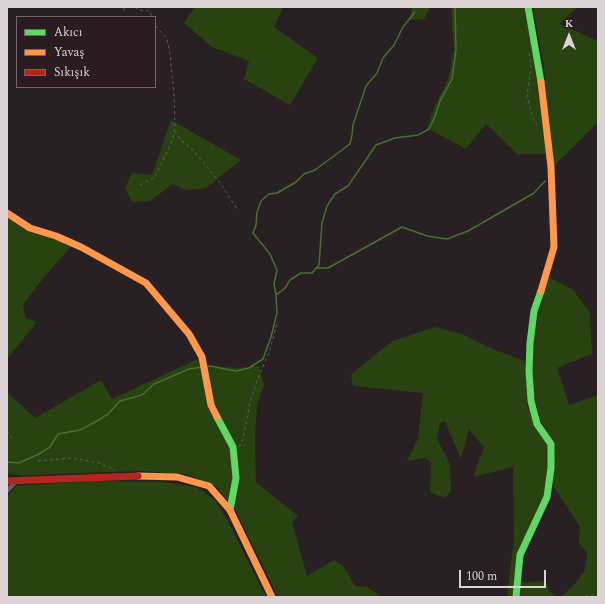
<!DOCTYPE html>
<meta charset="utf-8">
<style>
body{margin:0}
#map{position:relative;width:605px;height:604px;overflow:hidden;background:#282023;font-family:Spectral,serif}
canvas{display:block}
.frame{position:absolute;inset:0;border:8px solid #ded3d7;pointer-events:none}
.legend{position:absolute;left:16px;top:16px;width:140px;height:72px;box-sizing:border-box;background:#2b1c22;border:1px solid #73656a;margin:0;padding:5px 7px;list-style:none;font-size:12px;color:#ded3d7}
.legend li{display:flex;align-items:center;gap:8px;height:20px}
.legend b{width:20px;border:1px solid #73656a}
.north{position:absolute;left:549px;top:16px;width:40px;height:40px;-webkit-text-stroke:3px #2b1c22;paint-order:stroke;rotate:0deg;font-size:11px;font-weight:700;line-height:16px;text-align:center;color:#ded3d7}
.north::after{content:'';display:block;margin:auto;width:14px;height:18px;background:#ded3d7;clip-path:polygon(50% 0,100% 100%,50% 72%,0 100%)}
.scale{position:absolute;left:459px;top:570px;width:87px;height:18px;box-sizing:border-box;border:2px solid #ded3d7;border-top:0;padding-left:5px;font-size:12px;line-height:14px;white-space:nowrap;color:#ded3d7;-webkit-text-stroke:3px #2b1c22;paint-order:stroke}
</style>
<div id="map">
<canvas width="605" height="604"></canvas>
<div class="frame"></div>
<ul class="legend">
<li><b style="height:5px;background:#63d668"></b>Akıcı</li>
<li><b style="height:5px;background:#ff974d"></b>Yavaş</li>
<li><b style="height:5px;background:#b3261e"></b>Sıkışık</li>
</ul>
<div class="north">K</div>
<div class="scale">100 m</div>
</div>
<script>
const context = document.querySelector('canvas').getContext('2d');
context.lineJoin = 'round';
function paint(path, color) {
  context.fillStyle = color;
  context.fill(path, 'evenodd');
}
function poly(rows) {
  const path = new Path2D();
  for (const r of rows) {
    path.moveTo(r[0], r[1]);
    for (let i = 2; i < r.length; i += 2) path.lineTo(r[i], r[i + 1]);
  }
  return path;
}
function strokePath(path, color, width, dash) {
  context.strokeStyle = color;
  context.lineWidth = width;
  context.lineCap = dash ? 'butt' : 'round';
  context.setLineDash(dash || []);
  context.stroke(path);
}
paint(poly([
 [195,7,283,7,274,27,318,58,290,105,244,79,249,61,212,47,184,23],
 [412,7,430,7,424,19,409,20],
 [451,7,524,7,535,66,546,154,517,154,486,124,466,149,427,128,435,106,448,80,454,50],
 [533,7,577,7,560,24,598,41,598,122,554,166,548,124,544,67],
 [171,120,241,160,206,188,185,190,173,184,150,201,132,202,125,188,132,173,152,175],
 [7,215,72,246,44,277,23,305,25,318,37,322,7,359],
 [549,277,573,290,590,312,592,354,557,368,569,405,598,395,598,597,561,597,575,584,585,570,587,553,579,543,580,527,552,484,555,444,541,422,535,402,531,371,532,344,537,311],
 [435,327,462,334,493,349,525,361,527,403,532,419,548,444,549,469,545,497,517,556,514,597,507,597,514,539,513,467,473,477,484,447,469,429,461,459,445,421,440,423,437,439,450,464,451,491,445,498,430,492,431,462,425,458,407,461,418,439,423,393,353,386,351,375,373,356,393,341],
 [200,358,208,408,231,447,233,478,229,502,216,486,186,474,141,471,52,474,24,476,7,473,7,392,35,418,101,380,112,399],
 [205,365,236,368,259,366,264,385,257,404,255,438,256,482,298,516,292,522,307,576,334,560,345,568,355,586,367,587,382,597,278,597,233,505,236,446,214,404],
 [90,481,164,482,196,487,215,500,228,521,266,597,7,597,7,497,16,486],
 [520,580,525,583,545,581,550,592,557,597,517,597]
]), '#28430f');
strokePath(poly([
 [317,268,328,268,402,227,427,236,447,239,468,231,534,193,545,181],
 [276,295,274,284,277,270,270,254,253,233,256,225,257,212,261,201,269,194,277,193,296,182,304,174,315,170,350,144,352,135,353,125,366,86,377,73,383,58,394,45,403,27,415,12],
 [206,367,210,366,236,371,249,368,263,359,271,337,277,313,276,295,285,288,290,280,301,273,312,273,319,265,322,223,327,206,335,194,348,186,376,145,395,138,418,135,429,129,435,117,440,101,452,79,456,50,455,7],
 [7,462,19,463,39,454,50,447,58,434,80,430,97,421,108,414,120,401,142,395,154,384,189,369,202,367]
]), '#4a6f2e', 1.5);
strokePath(poly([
 [135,7,138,10,150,11,152,17],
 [123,10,126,7],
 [529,53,531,67,527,96,534,122,539,126],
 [175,131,181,140,193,150,221,184,238,211],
 [140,185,155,177,173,139,175,125,174,94,170,54,167,39,155,25],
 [7,431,12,438],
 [239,447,243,439,250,402,257,380,269,353,277,324],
 [38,461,70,458,100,463,115,470],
 [579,597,598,594]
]), '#625c5e', 1, [3, 3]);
strokePath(poly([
 [7,491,16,481]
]), '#645d5f', 4.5);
strokePath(poly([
 [528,7,541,82],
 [217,417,233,447,236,478,230,510],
 [516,597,520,555,547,497,551,468,551,444,537,424,531,401,529,371,530,343,534,311,541,291]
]), '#63d668', 7);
strokePath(poly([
 [541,82,551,167,554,247,541,291],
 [7,213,30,228,56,236,81,247,146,283,189,334,202,357,211,405,217,417],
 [138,476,177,477,209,486,230,510,272,597]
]), '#ff974d', 7);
strokePath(poly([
 [7,481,138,476]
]), '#b3261e', 7);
</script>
